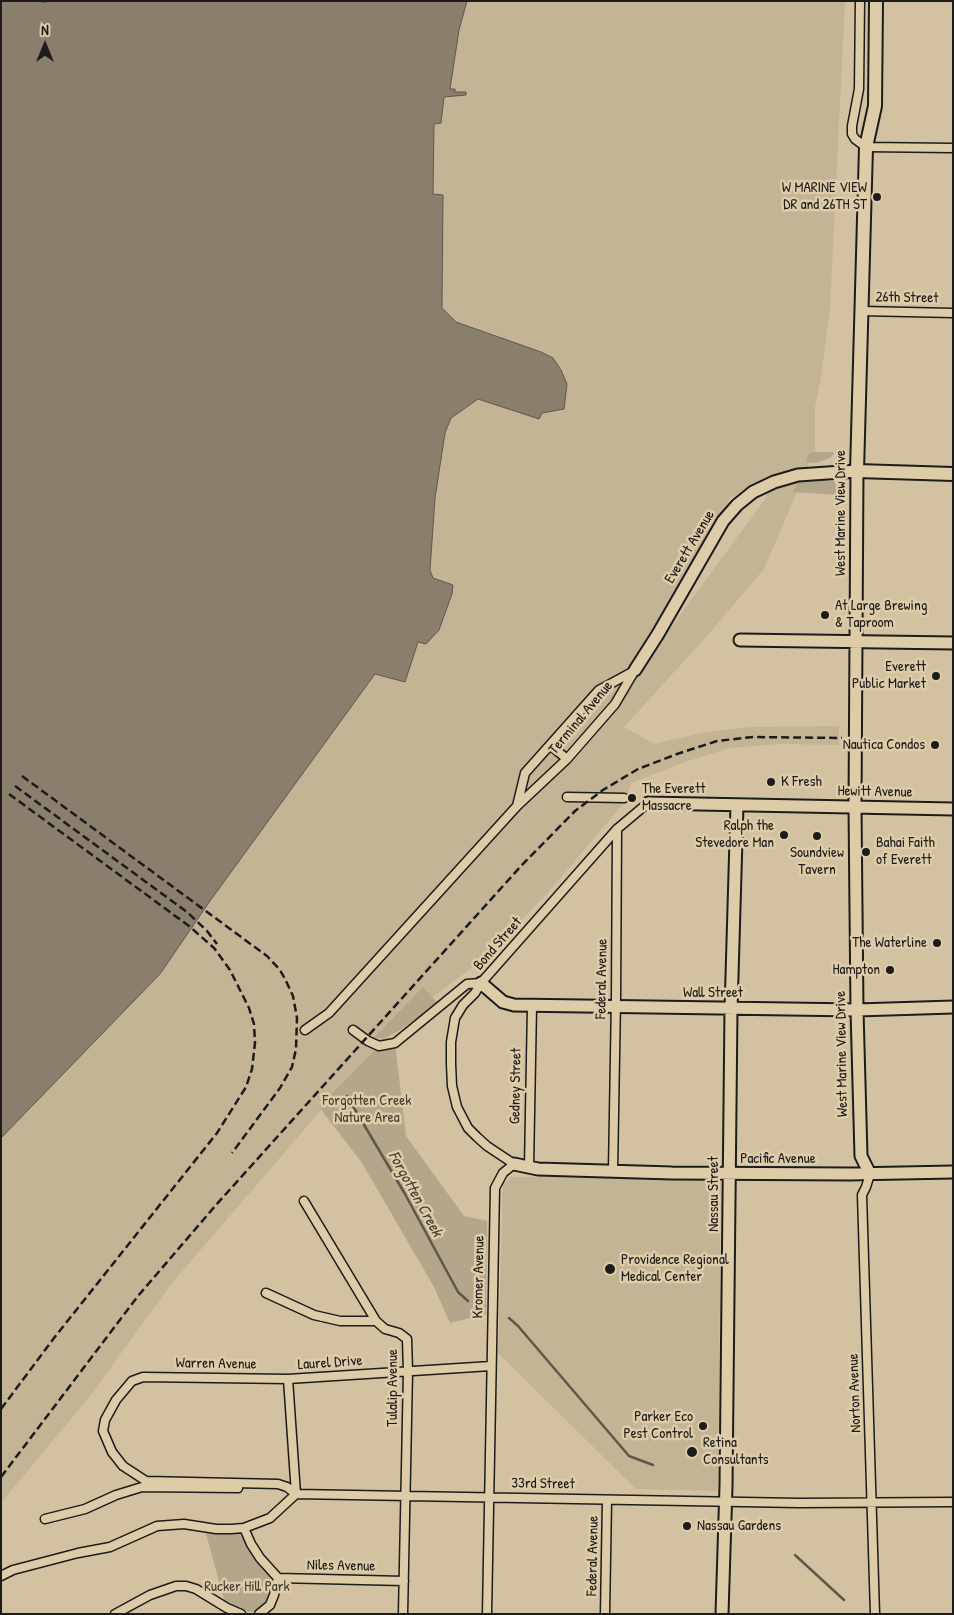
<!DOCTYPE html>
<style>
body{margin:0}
#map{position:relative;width:954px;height:1615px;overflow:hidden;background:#d2c2a1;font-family:"Patrick Hand",sans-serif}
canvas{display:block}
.frame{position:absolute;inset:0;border:2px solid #1c1c1c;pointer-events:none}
.north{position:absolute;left:20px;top:20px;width:50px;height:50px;-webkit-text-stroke:4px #decca9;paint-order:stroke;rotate:0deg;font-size:14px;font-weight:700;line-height:20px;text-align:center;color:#1c1c1c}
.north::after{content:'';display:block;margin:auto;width:18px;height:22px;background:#1c1c1c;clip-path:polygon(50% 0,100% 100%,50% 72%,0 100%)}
</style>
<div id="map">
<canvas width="954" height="1615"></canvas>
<div class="frame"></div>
<div class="north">N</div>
</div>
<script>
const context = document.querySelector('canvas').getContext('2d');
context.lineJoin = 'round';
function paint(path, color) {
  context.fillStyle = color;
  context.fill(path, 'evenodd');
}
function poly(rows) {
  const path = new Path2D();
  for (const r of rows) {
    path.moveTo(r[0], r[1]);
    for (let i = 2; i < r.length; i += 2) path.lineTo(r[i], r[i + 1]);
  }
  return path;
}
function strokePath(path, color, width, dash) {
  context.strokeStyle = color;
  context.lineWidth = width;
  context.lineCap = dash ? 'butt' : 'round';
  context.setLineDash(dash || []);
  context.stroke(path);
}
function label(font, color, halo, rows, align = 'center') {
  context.font = font + ' "Patrick Hand",sans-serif';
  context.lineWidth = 5;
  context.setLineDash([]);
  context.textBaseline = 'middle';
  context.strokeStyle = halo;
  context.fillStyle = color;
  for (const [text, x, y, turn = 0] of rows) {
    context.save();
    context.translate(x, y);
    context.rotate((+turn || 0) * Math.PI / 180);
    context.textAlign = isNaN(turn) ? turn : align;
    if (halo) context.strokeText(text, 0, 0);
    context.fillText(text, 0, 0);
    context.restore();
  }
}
paint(poly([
 [396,1,845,1,830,308,821,378,815,407,815,450,764,569,707,636,624,727,654,744,706,732,751,727,839,726,839,745,778,744,730,748,685,762,631,783,624,803,546,895,481,961,414,1011,341,1087,172,1283,90,1396,1,1503,1,1138,5,1134,1,793,375,673,452,585,433,578,430,570,435,498,445,433,451,418,477,399,501,406,496,337,456,322,442,308,411,306,432,97,454,96,455,92,450,90,459,30,465,7],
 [770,475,766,498,619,698,730,498],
 [511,1177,721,1178,718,1491,636,1489,498,1353,503,1185]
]), '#c3b496');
paint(poly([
 [813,452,833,452,834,454,830,458,816,463,806,462,808,454],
 [804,480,833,481,839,487,842,495,793,492,798,482],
 [423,987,438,1003,397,1032,384,1038,374,1038],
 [395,1043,406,1136,464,1216,487,1221,486,1314,450,1323,434,1287,362,1163,319,1107,379,1046],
 [205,1530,236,1530,248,1544,272,1580,272,1593,267,1603,260,1610,251,1612,244,1611,238,1610,225,1603]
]), '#b4a68a');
const water = poly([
 [1,1,38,1,45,3,46,1,467,1,459,30,450,89,455,89,455,92,466,92,466,95,444,97,441,123,434,124,433,194,443,195,442,308,456,322,541,352,553,358,561,370,567,384,564,409,542,413,539,419,478,399,451,418,445,433,435,498,430,570,433,578,453,585,452,594,439,630,426,644,418,642,405,682,375,674,210,901,160,974,1,1138,1,1]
]);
paint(water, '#8a7f6c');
strokePath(water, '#5e574c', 1);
strokePath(poly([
 [347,1096,405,1194,451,1279,458,1292,468,1301],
 [509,1318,518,1326,629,1456,653,1465],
 [795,1555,844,1600]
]), '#5e574c', 2.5);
const street = poly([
 [860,1,859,89,852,126,852,134,855,139,866,147,953,148],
 [861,311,953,313],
 [550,745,567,759],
 [567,797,624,798],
 [517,806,525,773,599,690,634,671],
 [305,1030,329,1013,517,806,567,759,615,704,635,670],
 [353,1030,368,1041,379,1046,395,1043,467,984,481,983],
 [529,1167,532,1006],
 [613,1171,616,998,617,829],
 [870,1174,866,1187,862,1195,875,1614],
 [304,1201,376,1321,385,1329,399,1333,407,1339,408,1371,403,1614],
 [266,1293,314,1315,340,1321,376,1321],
 [491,1366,288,1379,143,1377,132,1381,116,1400,105,1420,103,1431,112,1452,123,1466,146,1481,278,1484,287,1487,296,1494,799,1503,953,1502],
 [45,1519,85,1509,116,1495,142,1487,238,1488],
 [244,1528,251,1544,260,1558,278,1578],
 [1,1576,13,1570,78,1553,110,1547,157,1526,184,1524,216,1529,231,1529,244,1528,270,1518,296,1494,288,1379],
 [278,1578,404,1581],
 [115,1614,150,1595,176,1586,186,1586,196,1589,227,1608,241,1614],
 [259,1614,270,1605,274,1595,278,1578],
 [487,1614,495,1188,503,1173,514,1164,487,1146,477,1137,468,1128,457,1107,452,1086,451,1064,451,1042,455,1018,463,1005,475,993,481,983,617,829,648,803],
 [605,1614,607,1500]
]);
const secondary = poly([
 [740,640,953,643],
 [635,670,658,634,723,521,737,505,753,492,774,482,798,475,857,471,855,807,857,1010,861,1156,870,1174],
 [648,803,953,809],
 [481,983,503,1002,514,1005,857,1010,953,1007],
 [514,1164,538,1169,672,1173,850,1174,953,1172],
 [722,1614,726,1486,731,1010,737,805]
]);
const primary = poly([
 [876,1,875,106,866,147,857,471,953,474]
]);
strokePath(street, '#1c1c1c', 11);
strokePath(secondary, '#1c1c1c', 15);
strokePath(primary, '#1c1c1c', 16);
strokePath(street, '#decca9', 8);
strokePath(secondary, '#decca9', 11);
strokePath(primary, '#decca9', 12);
strokePath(poly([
 [22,776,267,956,280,970,285,979,293,996,297,1018,296,1049,292,1067,280,1088,232,1153],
 [15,786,187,912,207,931,217,944],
 [1,1409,54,1338,217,1133,246,1087,252,1069,255,1043,254,1024,249,1008,230,970,214,948,189,926,9,794],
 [1,1477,138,1296,216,1205,521,866,575,811,603,790,638,769,677,754,717,741,753,737,842,738]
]), '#1c1c1c', 2.5, [8, 4]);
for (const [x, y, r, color] of [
 [877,197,5,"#1c1c1c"],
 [825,615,5,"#1c1c1c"],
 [936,676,5,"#1c1c1c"],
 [935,745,5,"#1c1c1c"],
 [771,782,5,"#1c1c1c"],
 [632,798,5,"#1c1c1c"],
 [784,835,5,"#1c1c1c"],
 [817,836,5,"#1c1c1c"],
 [866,852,5,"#1c1c1c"],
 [937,943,5,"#1c1c1c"],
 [890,970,5,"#1c1c1c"],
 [610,1269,6,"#1c1c1c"],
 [703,1426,5,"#1c1c1c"],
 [692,1452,6,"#1c1c1c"],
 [687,1526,5,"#1c1c1c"]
]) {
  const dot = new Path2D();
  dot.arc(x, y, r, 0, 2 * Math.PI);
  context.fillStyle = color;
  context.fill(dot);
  strokePath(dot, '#decca9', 2);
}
label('15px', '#1c1c1c', '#decca9', [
 ["W MARINE VIEW",867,188],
 ["DR and 26TH ST",867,205],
 ["At Large Brewing",835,606,"left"],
 ["& Taproom",835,623,"left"],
 ["Everett",926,667],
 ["Public Market",926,684],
 ["Nautica Condos",925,745],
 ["K Fresh",781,782,"left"],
 ["The Everett",642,789,"left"],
 ["Massacre",642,806,"left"],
 ["Ralph the",774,826],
 ["Stevedore Man",774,843],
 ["Bahai Faith",876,843,"left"],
 ["of Everett",876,860,"left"],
 ["Soundview",817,853,"center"],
 ["Tavern",817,870,"center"],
 ["The Waterline",927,943],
 ["Hampton",880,970],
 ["Providence Regional",621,1260,"left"],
 ["Medical Center",621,1277,"left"],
 ["Parker Eco",693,1417],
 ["Pest Control",693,1434],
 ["Retina",703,1443,"left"],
 ["Consultants",703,1460,"left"],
 ["Nassau Gardens",697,1526,"left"]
], 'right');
label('15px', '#1c1c1c', '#decca9', [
 ["26th Street",907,298,1],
 ["West Marine View Drive",841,513,-90],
 ["Everett Avenue",690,547,-59],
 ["Terminal Avenue",581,718,-50],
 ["Hewitt Avenue",875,792,1],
 ["Bond Street",498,944,-49],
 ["Federal Avenue",602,979,-89],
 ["Wall Street",713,993],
 ["West Marine View Drive",842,1054,-91],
 ["Gedney Street",516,1086,-89],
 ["Pacific Avenue",778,1159],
 ["Nassau Street",714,1194,-90],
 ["Kromer Avenue",479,1277,-89],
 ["Laurel Drive",330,1363,-4],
 ["Warren Avenue",216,1364,1],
 ["Tulalip Avenue",393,1388,-90],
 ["Norton Avenue",855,1393,-92],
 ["33rd Street",543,1484,1],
 ["Federal Avenue",593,1556,-89],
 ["Niles Avenue",341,1566,1]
]);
label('15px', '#423e38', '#decca9', [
 ["Forgotten Creek",367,1101],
 ["Nature Area",367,1118],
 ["Rucker Hill Park",247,1587]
]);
label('italic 16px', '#423f38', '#decca9', [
 ["Forgotten Creek",415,1194,61]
]);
</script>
